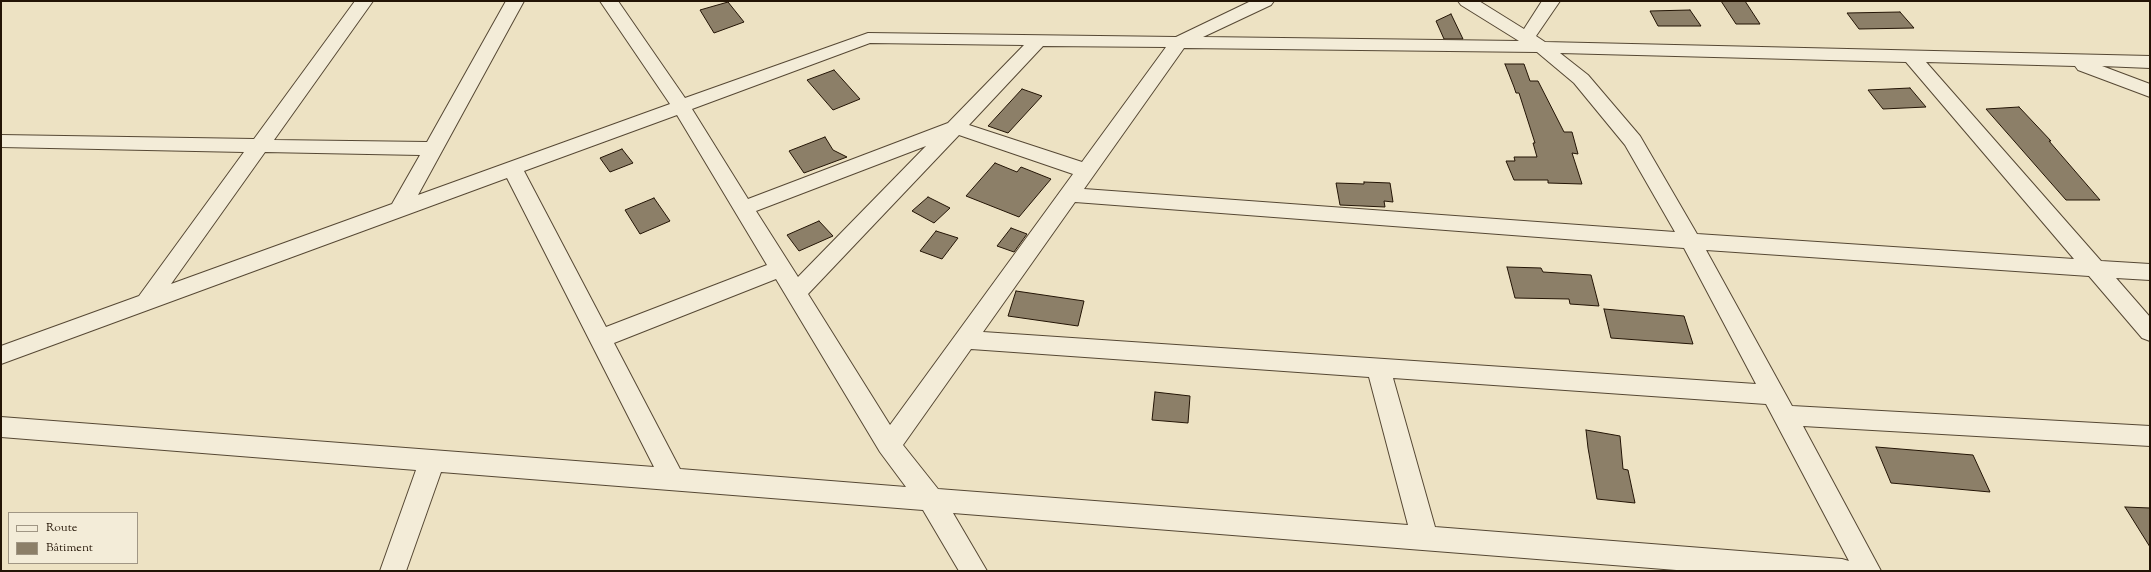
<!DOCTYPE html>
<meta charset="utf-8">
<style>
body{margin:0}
#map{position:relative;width:2151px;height:572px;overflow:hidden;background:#ede2c3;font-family:"Sorts Mill Goudy",serif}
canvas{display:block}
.frame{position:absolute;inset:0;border:2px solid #231405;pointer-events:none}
.legend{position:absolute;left:8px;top:512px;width:130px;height:52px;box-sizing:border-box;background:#f3ecd8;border:1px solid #a09684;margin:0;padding:5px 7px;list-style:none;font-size:12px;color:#231405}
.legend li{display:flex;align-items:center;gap:8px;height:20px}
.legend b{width:20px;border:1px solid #a09684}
</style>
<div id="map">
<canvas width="2151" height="572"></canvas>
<div class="frame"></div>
<ul class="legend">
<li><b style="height:5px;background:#f3ecd8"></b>Route</li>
<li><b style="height:11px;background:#8c7f68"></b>Bâtiment</li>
</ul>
</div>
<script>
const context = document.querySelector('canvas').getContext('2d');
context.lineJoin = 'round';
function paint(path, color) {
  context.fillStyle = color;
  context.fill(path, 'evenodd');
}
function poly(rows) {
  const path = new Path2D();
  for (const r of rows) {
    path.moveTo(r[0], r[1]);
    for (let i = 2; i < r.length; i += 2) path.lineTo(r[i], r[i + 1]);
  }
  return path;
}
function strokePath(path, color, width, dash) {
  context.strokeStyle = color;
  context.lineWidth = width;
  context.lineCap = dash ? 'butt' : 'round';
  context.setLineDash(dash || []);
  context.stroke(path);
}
const building = poly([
 [1721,1,1745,1,1760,24,1736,24,1721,1],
 [728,2,744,22,714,33,700,10,728,2],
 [1690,10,1701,26,1658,26,1650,11,1690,10],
 [1900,12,1914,28,1859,29,1847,13,1900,12],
 [1451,14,1463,39,1444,39,1436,21,1451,14],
 [1505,64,1524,64,1530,81,1538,81,1564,132,1572,132,1578,154,1572,153,1582,184,1548,183,1548,180,1514,180,1506,161,1515,161,1514,157,1537,157,1533,143,1535,143,1519,93,1516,93,1514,87,1505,64],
 [834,70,860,99,833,110,807,80,834,70],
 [1910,88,1926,107,1883,109,1868,90,1910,88],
 [1022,89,1042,96,1008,133,988,126,1022,89],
 [2019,107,2051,141,2049,141,2100,200,2066,200,1986,109,2019,107],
 [825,137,833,150,847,157,804,173,789,151,825,137],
 [622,149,633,163,610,172,600,158,622,149],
 [995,163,1017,172,1021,167,1051,179,1019,217,966,196,995,163],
 [1364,182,1390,183,1393,202,1384,201,1385,207,1340,205,1336,183,1364,184,1364,182],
 [928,197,950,208,934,223,912,211,928,197],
 [654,198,670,221,640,234,625,210,654,198],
 [819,221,833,236,799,251,787,235,819,221],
 [1011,228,1027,234,1014,252,997,246,1011,228],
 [936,231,958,238,942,259,920,251,936,231],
 [1507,267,1541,268,1543,272,1591,275,1599,306,1570,304,1569,299,1515,298,1507,267],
 [1016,291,1084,301,1078,326,1008,316,1016,291],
 [1604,309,1684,316,1693,344,1611,338,1604,309],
 [1155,392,1190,396,1188,423,1152,420,1155,392],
 [1586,430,1620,436,1623,469,1628,470,1635,503,1597,499,1588,448,1586,430],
 [1876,447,1973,455,1990,492,1891,483,1876,447],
 [2125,507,2150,508,2150,547,2125,507]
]);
paint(building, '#8c7f68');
strokePath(building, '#231405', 1);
const minor = poly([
 [355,1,373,1,274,140,427,142,506,1,524,1,418,195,670,104,600,1,618,1,685,98,868,33,1176,37,1251,1,1274,1,1271,5,1203,37,1519,41,1461,5,1458,1,1479,1,1524,29,1542,1,1560,1,1536,36,1545,42,2150,56,2150,68,2102,66,2150,84,2150,97,2078,70,2075,66,1926,62,2101,261,2150,264,2150,280,2116,278,2150,317,2150,341,2142,338,2089,276,1706,250,1792,406,2150,426,2150,446,1803,426,1881,571,1689,571,953,513,987,571,959,571,923,510,441,472,406,571,380,571,416,470,1,437,1,417,654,467,507,178,1,364,1,346,139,296,244,152,1,147,1,135,254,139,355,1],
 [870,43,1024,45,948,123,748,199,692,109,870,43],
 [1043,46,1166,47,1082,162,969,125,1043,46],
 [1184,48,1537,52,1574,83,1625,145,1675,232,1084,189,1184,48],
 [1560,53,1906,62,2074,259,1697,234,1640,136,1588,75,1560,53],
 [677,115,767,265,606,327,524,171,677,115],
 [959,135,1073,174,890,425,808,294,959,135],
 [926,146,798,277,756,211,926,146],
 [265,152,420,155,392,204,171,284,265,152],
 [1075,202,1684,248,1756,384,983,332,1075,202],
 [776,279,880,452,906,487,680,469,614,343,776,279],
 [971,349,1369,377,1408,525,938,489,903,445,971,349],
 [1393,378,1766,404,1849,561,1842,559,1435,527,1393,378]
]);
strokePath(minor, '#564834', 2);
paint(minor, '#f3ecd8');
</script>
